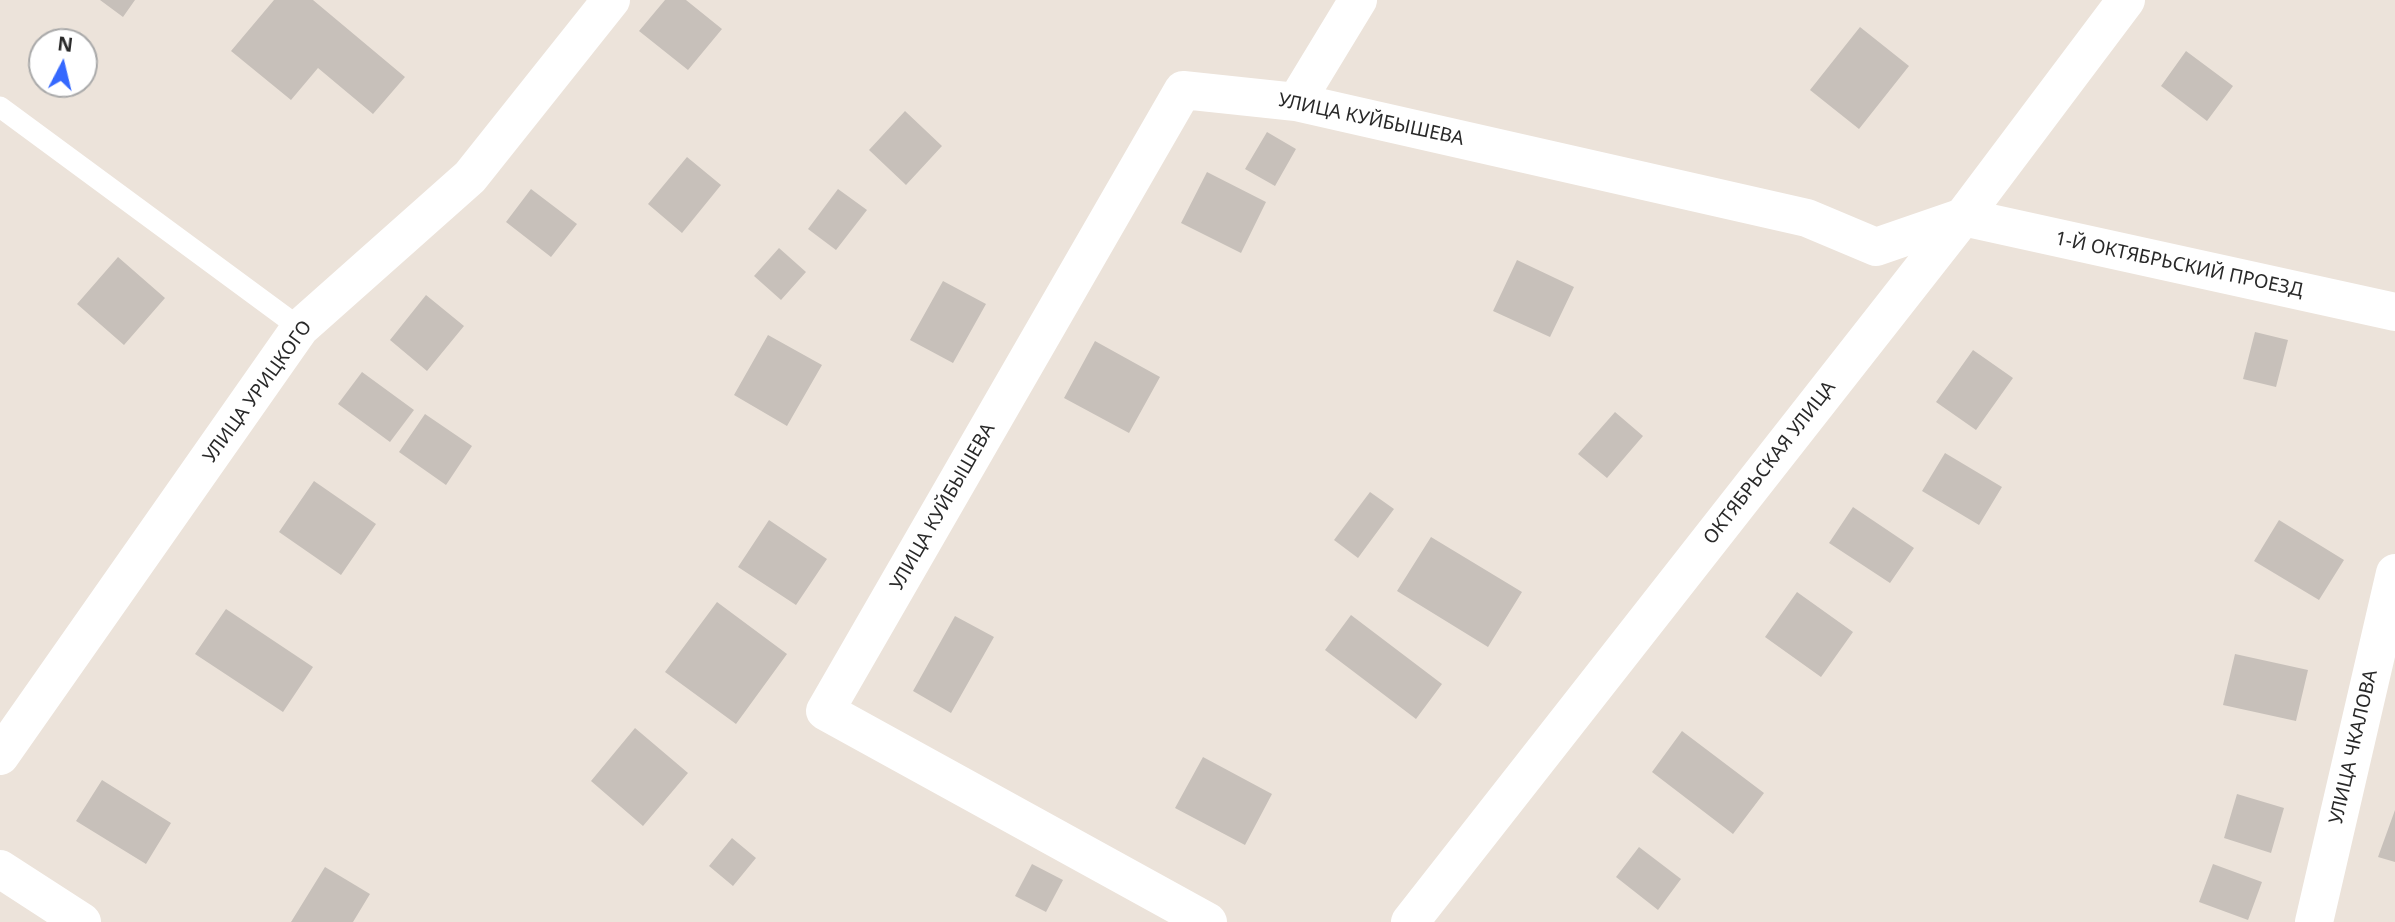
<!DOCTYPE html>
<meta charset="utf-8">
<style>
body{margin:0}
#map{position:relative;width:2395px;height:922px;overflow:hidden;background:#ece3da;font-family:"Noto Sans",sans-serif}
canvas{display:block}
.north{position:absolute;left:28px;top:28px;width:70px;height:70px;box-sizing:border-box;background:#fff;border:2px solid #a9a9a9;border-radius:50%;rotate:7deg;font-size:19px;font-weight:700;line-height:28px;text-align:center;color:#292929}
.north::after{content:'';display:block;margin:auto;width:24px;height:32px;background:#3568fe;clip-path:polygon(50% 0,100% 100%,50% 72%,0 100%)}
</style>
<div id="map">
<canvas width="2395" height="922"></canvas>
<div class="north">N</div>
</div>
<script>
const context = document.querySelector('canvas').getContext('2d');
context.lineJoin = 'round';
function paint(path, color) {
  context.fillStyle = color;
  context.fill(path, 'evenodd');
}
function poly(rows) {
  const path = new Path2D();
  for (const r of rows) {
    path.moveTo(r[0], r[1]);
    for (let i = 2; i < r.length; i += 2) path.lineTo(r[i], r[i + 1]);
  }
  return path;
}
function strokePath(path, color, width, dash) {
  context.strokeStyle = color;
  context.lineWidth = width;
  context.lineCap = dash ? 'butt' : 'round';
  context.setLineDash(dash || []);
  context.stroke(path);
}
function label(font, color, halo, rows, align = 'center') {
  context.font = font + ' "Noto Sans",sans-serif';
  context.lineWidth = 7;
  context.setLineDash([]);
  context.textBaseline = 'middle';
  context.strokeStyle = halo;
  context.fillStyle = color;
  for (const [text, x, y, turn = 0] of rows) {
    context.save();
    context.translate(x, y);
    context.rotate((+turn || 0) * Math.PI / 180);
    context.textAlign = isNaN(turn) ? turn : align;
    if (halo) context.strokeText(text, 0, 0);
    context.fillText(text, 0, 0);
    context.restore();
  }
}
paint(poly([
 [100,0,135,0,123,17],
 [274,0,313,0,405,77,373,114,318,68,291,100,231,51],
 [665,0,686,0,722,29,688,70,639,31],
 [1860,27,1909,66,1859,129,1810,90],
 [2186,51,2233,86,2207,121,2161,86],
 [905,111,942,146,906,185,869,150],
 [1267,132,1296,149,1275,186,1245,169],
 [687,157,721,185,682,233,648,204],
 [1207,172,1266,202,1241,253,1181,223],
 [531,189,577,224,551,257,506,222],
 [838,189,867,210,836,250,808,229],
 [779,248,806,272,781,300,754,276],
 [118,257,165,298,124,345,77,304],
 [1517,260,1574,287,1550,337,1493,311],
 [943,281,986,304,953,363,910,340],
 [426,295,464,326,427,371,390,340],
 [2255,332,2288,340,2276,387,2243,379],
 [768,335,822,365,787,426,734,395],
 [1095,341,1160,377,1129,433,1064,398],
 [1973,350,2013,378,1976,430,1936,402],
 [362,372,414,410,390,442,338,404],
 [1615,412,1643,436,1607,478,1578,454],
 [425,414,472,446,446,485,399,452],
 [1945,453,2002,487,1979,525,1922,491],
 [314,481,376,524,341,575,279,532],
 [1370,492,1394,509,1358,558,1334,540],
 [1853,507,1914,548,1890,583,1829,543],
 [769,520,827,559,796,605,738,567],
 [2279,520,2344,560,2319,600,2254,561],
 [1431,537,1522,592,1488,647,1397,591],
 [1797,592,1853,632,1821,677,1765,637],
 [717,602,787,654,736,724,665,672],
 [226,609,313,667,283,712,195,654],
 [1351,615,1442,684,1416,719,1325,650],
 [955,616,994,637,951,713,913,691],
 [2235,654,2308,670,2296,721,2223,705],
 [635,728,688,773,643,826,591,781],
 [1682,731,1764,793,1733,834,1652,772],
 [1203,757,1272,794,1245,845,1175,808],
 [102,780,171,823,146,864,76,821],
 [2237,794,2284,808,2271,853,2224,838],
 [2395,810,2395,862,2378,857],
 [732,838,756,858,733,886,709,866],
 [1639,847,1681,879,1658,910,1616,877],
 [1032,864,1063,880,1046,912,1015,896],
 [2213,864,2262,882,2248,920,2199,902],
 [325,867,370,894,353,922,291,922]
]), '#c7c0ba');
strokePath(poly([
 [0,107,300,328]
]), '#fff', 21);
strokePath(poly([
 [1296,102,1358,0],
 [0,756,300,328,470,177,611,0],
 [0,869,82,922],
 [1208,922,825,711,1183,90,1296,102,1807,218,1876,247,1963,217,2395,312],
 [2314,922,2395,573]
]), '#fff', 38);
strokePath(poly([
 [1410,922,1963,217,2126,0]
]), '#fff', 38);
label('19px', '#292929', '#fff', [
 ["УЛИЦА КУЙБЫШЕВА",1371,120,12],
 ["1-Й ОКТЯБРЬСКИЙ ПРОЕЗД",2179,265,12],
 ["УЛИЦА УРИЦКОГО",258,392,-54],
 ["ОКТЯБРЬСКАЯ УЛИЦА",1770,463,-52],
 ["УЛИЦА КУЙБЫШЕВА",943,507,-60],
 ["УЛИЦА ЧКАЛОВА",2354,747,-77]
]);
</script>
